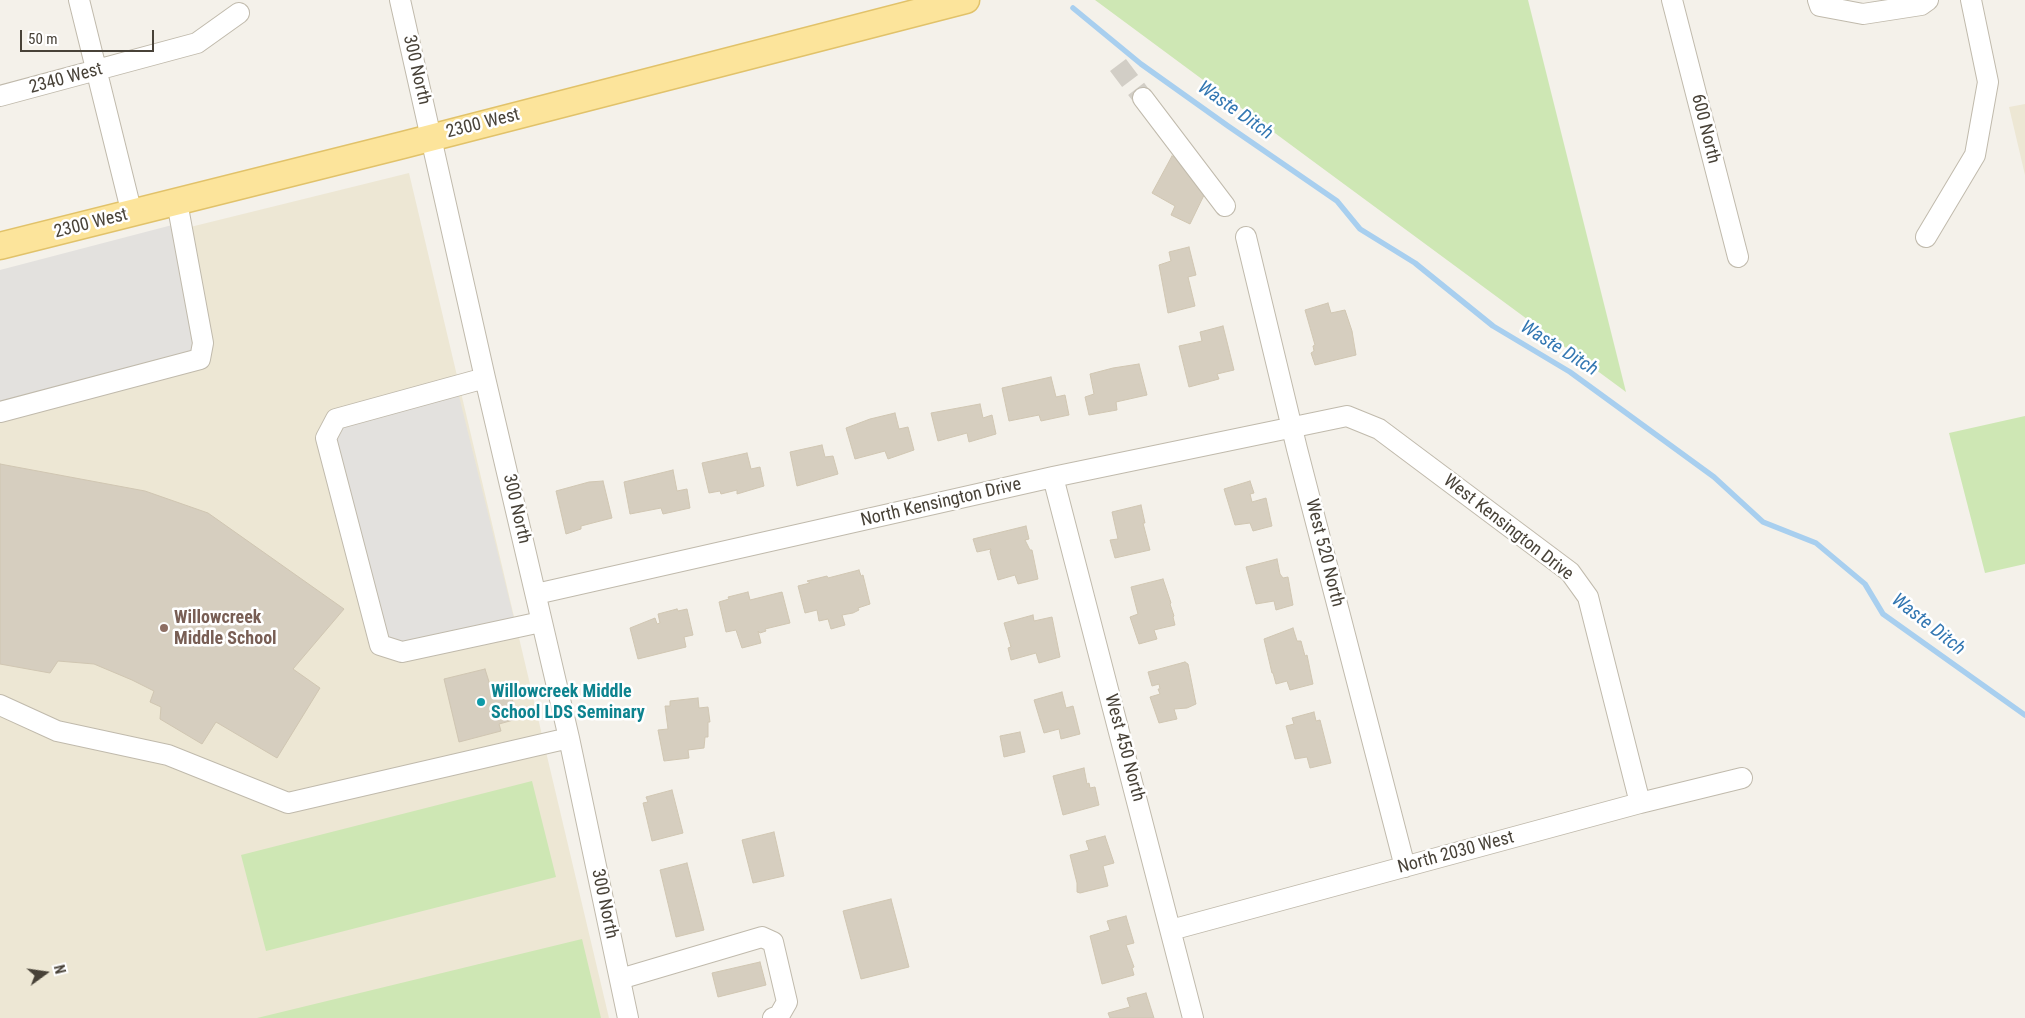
<!DOCTYPE html>
<style>
body{margin:0}
#map{position:relative;width:2025px;height:1018px;overflow:hidden;background:#f4f1ea;font-family:"Roboto Condensed",sans-serif}
canvas{display:block}
.north{position:absolute;left:20px;top:948px;width:50px;height:50px;-webkit-text-stroke:4px #fff;paint-order:stroke;rotate:76deg;font-size:14px;font-weight:700;line-height:20px;text-align:center;color:#484238}
.north::after{content:'';display:block;margin:auto;width:18px;height:22px;background:#484238;clip-path:polygon(50% 0,100% 100%,50% 72%,0 100%)}
.scale{position:absolute;left:20px;top:30px;width:134px;height:22px;box-sizing:border-box;border:2px solid #484238;border-top:0;padding-left:6px;font-size:15px;line-height:18px;white-space:nowrap;color:#484238;-webkit-text-stroke:4px #fff;paint-order:stroke}
</style>
<div id="map">
<canvas width="2025" height="1018"></canvas>
<div class="north">N</div>
<div class="scale">50 m</div>
</div>
<script>
const context = document.querySelector('canvas').getContext('2d');
context.lineJoin = 'round';
function paint(path, color) {
  context.fillStyle = color;
  context.fill(path, 'evenodd');
}
function poly(rows) {
  const path = new Path2D();
  for (const r of rows) {
    path.moveTo(r[0], r[1]);
    for (let i = 2; i < r.length; i += 2) path.lineTo(r[i], r[i + 1]);
  }
  return path;
}
function strokePath(path, color, width, dash) {
  context.strokeStyle = color;
  context.lineWidth = width;
  context.lineCap = dash ? 'butt' : 'round';
  context.setLineDash(dash || []);
  context.stroke(path);
}
function label(font, color, halo, rows, align = 'center') {
  context.font = font + ' "Roboto Condensed",sans-serif';
  context.lineWidth = 5;
  context.setLineDash([]);
  context.textBaseline = 'middle';
  context.strokeStyle = halo;
  context.fillStyle = color;
  for (const [text, x, y, turn = 0] of rows) {
    context.save();
    context.translate(x, y);
    context.rotate((+turn || 0) * Math.PI / 180);
    context.textAlign = isNaN(turn) ? turn : align;
    if (halo) context.strokeText(text, 0, 0);
    context.fillText(text, 0, 0);
    context.restore();
  }
}
paint(poly([
 [2025,104,2025,175,2009,107],
 [409,173,609,1018,0,1018,0,274]
]), '#ede7d4');
paint(poly([
 [1095,0,1528,0,1626,392,1310,159],
 [2025,416,2025,564,1985,573,1949,433],
 [532,781,556,877,266,951,241,855],
 [582,939,601,1018,257,1018]
]), '#cee7b4');
paint(poly([
 [176,224,199,351,0,403,0,270],
 [458,392,515,623,406,646,388,640,334,439,344,422]
]), '#e3e1de');
strokePath(poly([
 [1073,8,1141,64,1228,126,1337,201,1360,229,1415,263,1493,326,1570,372,1714,477,1763,522,1816,543,1865,584,1883,614,2025,715]
]), '#a8cfef', 5.5);
const building = poly([
 [1172,156,1218,179,1211,194,1206,191,1190,224,1171,215,1175,206,1152,193,1172,156],
 [1189,247,1196,275,1188,277,1195,306,1168,313,1159,265,1171,261,1169,252,1189,247],
 [1328,303,1331,313,1345,310,1352,331,1356,355,1315,365,1311,353,1314,351,1313,346,1315,345,1305,310,1328,303],
 [1223,326,1234,370,1217,374,1219,379,1189,387,1179,346,1202,341,1200,332,1223,326],
 [1139,364,1147,395,1116,402,1117,410,1089,415,1085,397,1094,394,1090,374,1113,368,1139,364],
 [1051,377,1056,397,1065,395,1069,415,1041,421,1039,415,1009,421,1002,388,1051,377],
 [980,404,983,418,992,415,996,434,969,442,967,433,938,441,931,413,980,404],
 [895,413,899,429,908,427,914,450,888,459,885,451,855,459,846,428,870,419,895,413],
 [822,445,825,457,833,456,838,474,797,486,790,452,822,445],
 [747,453,751,469,760,467,764,486,737,494,737,490,721,494,720,491,709,493,702,463,747,453],
 [0,464,145,491,208,513,344,609,293,669,320,688,277,758,216,722,202,744,160,719,161,707,150,702,154,691,132,680,94,664,58,661,50,673,0,664,0,464],
 [673,470,677,491,687,489,690,508,663,514,661,508,630,514,624,482,673,470],
 [603,481,612,518,581,526,581,529,566,534,556,491,589,482,603,481],
 [1250,481,1254,493,1250,494,1252,502,1266,498,1272,526,1253,531,1250,523,1235,525,1224,489,1250,481],
 [1141,505,1145,523,1143,523,1150,550,1115,558,1110,540,1118,539,1112,512,1141,505],
 [1026,526,1029,539,1025,540,1030,550,1032,550,1038,579,1018,584,1015,575,998,580,990,552,991,549,977,552,973,539,1026,526],
 [1277,559,1280,574,1283,578,1288,577,1293,605,1276,610,1274,601,1256,604,1246,567,1277,559],
 [859,570,861,576,863,575,870,604,858,608,859,610,853,613,842,615,845,625,831,629,828,619,819,621,817,610,805,613,798,586,810,583,807,581,827,576,828,578,859,570],
 [1163,579,1171,603,1170,604,1174,616,1173,617,1175,625,1154,630,1157,639,1139,644,1130,617,1138,614,1131,587,1163,579],
 [748,592,750,600,782,592,790,623,765,629,766,631,760,633,758,631,761,643,742,648,736,630,726,632,719,602,729,599,728,597,748,592],
 [677,609,678,611,687,609,693,635,684,637,686,647,638,659,630,628,655,618,657,624,660,623,658,614,677,609],
 [1033,615,1034,621,1052,617,1060,657,1039,663,1036,653,1011,660,1008,648,1011,647,1004,623,1033,615],
 [1293,628,1297,641,1301,641,1305,656,1307,655,1313,684,1290,690,1287,681,1276,684,1273,673,1272,673,1264,639,1293,628],
 [1185,662,1188,664,1196,704,1187,708,1174,709,1177,719,1159,723,1150,697,1160,694,1158,689,1160,689,1159,684,1152,686,1148,672,1185,662],
 [485,669,490,685,508,681,517,719,499,724,501,731,459,742,444,679,485,669],
 [1062,692,1066,708,1073,706,1080,734,1061,739,1059,729,1044,733,1034,700,1062,692],
 [698,698,699,708,708,707,710,722,708,722,708,737,705,737,704,748,688,750,689,758,664,761,658,730,668,729,665,706,670,706,670,701,698,698],
 [1314,712,1316,721,1320,720,1331,763,1310,768,1307,757,1295,759,1286,726,1294,724,1292,718,1314,712],
 [1020,732,1025,752,1004,757,1000,736,1020,732],
 [1084,768,1087,784,1089,783,1090,788,1095,787,1099,805,1063,815,1053,776,1084,768],
 [672,790,683,833,652,841,643,803,648,802,646,797,672,790],
 [774,832,784,876,753,883,742,840,774,832],
 [1105,836,1114,863,1103,866,1108,886,1080,893,1077,892,1077,883,1070,855,1089,850,1086,841,1105,836],
 [687,863,704,930,676,937,660,870,687,863],
 [891,899,909,967,861,979,843,911,891,899],
 [1126,916,1134,943,1126,945,1134,967,1132,968,1134,975,1102,984,1090,936,1110,930,1107,921,1126,916],
 [760,962,766,985,718,997,712,973,760,962],
 [1146,993,1154,1018,1110,1018,1108,1013,1130,1007,1127,998,1146,993]
]);
paint(building, '#d6cebf');
strokePath(building, '#d0c6b2', 1);
strokePath(poly([
 [1118,65,1143,98]
]), '#d2cec6', 20, [20, 10]);
const minor = poly([
 [79,0,132,214],
 [400,0,485,378,569,738,628,1018],
 [1672,0,1738,257],
 [1818,0,1820,6,1863,14,1921,5,1928,0],
 [0,96,197,43,239,13],
 [1143,98,1225,206],
 [1246,237,1297,449,1405,867],
 [1926,237,1975,155,1988,82,1971,0],
 [485,378,336,419,326,438,380,645,402,652,541,622],
 [0,412,200,359,203,343,177,202],
 [1053,477,1193,1018],
 [536,594,1053,477,1347,416,1379,429,1570,572,1588,597,1640,803],
 [0,705,57,731,168,755,288,803,569,738],
 [1171,930,1640,803,1742,778],
 [620,979,762,937,773,942,787,1002,779,1016,773,1018]
]);
const major = poly([
 [0,246,403,145,966,0]
]);
strokePath(minor, '#c0baac', 22);
strokePath(major, '#e1c26a', 29);
strokePath(minor, '#fff', 20);
strokePath(major, '#fce49b', 26);
for (const [x, y, r, color] of [
 [164,628,5,"#8d6e63"],
 [481,702,5,"#0f9aa8"]
]) {
  const dot = new Path2D();
  dot.arc(x, y, r, 0, 2 * Math.PI);
  context.fillStyle = color;
  context.fill(dot);
  strokePath(dot, '#fff', 2);
}
label('18px', '#484238', '#fff', [
 ["300 North",416,70,77],
 ["2340 West",66,79,-15],
 ["2300 West",483,124,-14],
 ["600 North",1705,129,76],
 ["2300 West",91,224,-14],
 ["North Kensington Drive",941,503,-13],
 ["300 North",516,509,77],
 ["West Kensington Drive",1508,528,38],
 ["West 520 North",1324,553,76],
 ["West 450 North",1124,748,75],
 ["North 2030 West",1456,853,-15],
 ["300 North",604,904,78]
]);
label('bold 18px', '#785e54', '#fff', [
 ["Willowcreek",174,618],
 ["Middle School",174,639]
], 'left');
label('bold 18px', '#0d838f', '#fff', [
 ["Willowcreek Middle",491,692],
 ["School LDS Seminary",491,713]
], 'left');
label('italic 19px', '#3377b2', '#fff', [
 ["Waste Ditch",1235,111,35],
 ["Waste Ditch",1559,349,32],
 ["Waste Ditch",1928,625,38]
]);
</script>
